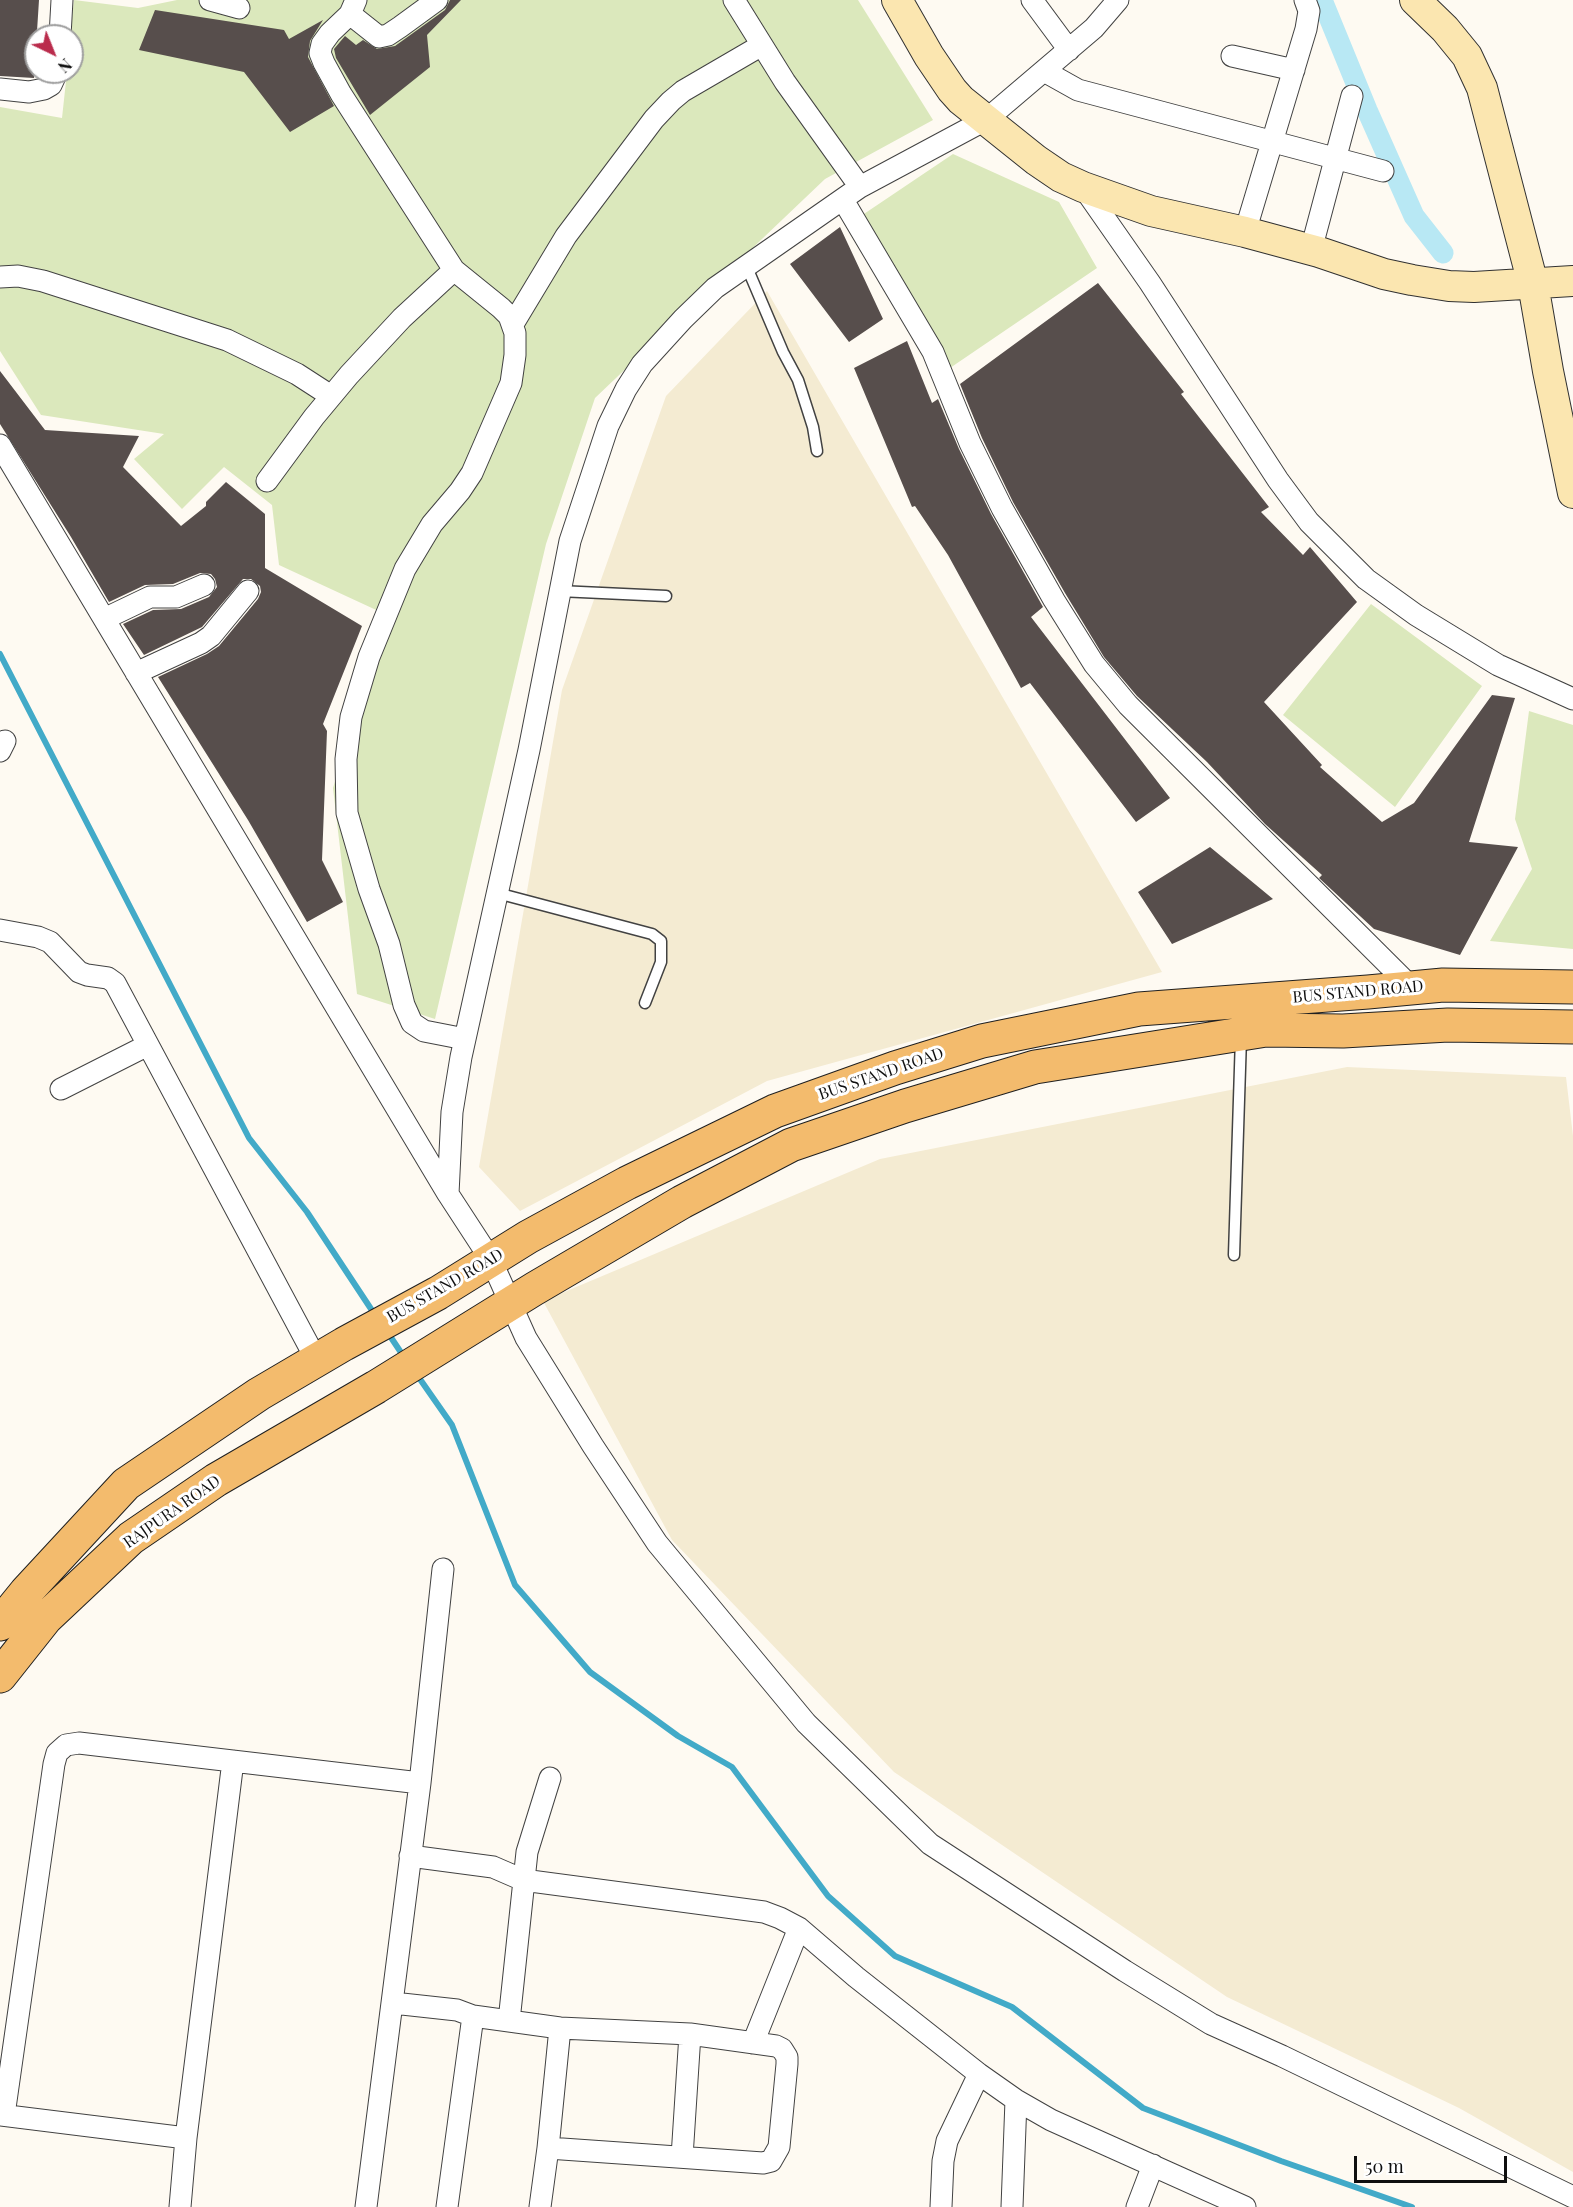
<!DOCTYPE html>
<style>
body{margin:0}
#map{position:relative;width:1573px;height:2207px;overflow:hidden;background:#fefaf2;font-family:"Playfair Display",serif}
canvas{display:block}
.north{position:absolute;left:24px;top:24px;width:60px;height:60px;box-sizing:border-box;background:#fff;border:2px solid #9f9f9f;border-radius:50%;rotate:137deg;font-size:16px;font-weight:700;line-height:24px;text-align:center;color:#0f0f0f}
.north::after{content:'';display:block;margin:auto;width:21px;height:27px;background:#ba2c4c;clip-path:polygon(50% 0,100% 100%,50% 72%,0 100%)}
.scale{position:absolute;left:1354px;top:2156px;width:153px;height:27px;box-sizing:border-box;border:3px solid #0f0f0f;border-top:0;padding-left:8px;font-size:18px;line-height:21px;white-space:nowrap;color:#0f0f0f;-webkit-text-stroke:4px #fff;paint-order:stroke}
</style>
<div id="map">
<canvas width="1573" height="2207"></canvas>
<div class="north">N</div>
<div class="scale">50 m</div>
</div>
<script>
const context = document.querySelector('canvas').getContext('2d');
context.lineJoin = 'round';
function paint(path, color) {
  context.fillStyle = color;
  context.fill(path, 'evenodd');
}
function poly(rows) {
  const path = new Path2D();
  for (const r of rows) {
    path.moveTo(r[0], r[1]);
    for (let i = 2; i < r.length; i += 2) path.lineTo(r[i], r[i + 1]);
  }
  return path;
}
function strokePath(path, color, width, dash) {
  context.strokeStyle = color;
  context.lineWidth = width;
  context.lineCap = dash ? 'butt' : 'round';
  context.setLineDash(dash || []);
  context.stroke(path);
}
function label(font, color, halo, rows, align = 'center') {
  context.font = font + ' "Playfair Display",serif';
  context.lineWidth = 6;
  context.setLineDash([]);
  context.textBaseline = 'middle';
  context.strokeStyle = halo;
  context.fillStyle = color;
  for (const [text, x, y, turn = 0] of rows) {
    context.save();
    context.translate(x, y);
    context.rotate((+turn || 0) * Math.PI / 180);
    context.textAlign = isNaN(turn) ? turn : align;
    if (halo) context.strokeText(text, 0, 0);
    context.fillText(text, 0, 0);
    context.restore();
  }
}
paint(poly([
 [767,291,1162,972,767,1081,520,1211,479,1167,562,690,666,396],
 [1347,1067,1566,1077,1573,1136,1573,2172,1459,2108,1227,1997,894,1772,672,1540,543,1301,880,1159]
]), '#f4ebd2');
paint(poly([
 [74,0,138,8,177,0,858,0,933,120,825,179,595,398,546,544,435,1019,357,994,333,788,387,615,279,565,272,505,224,467,182,509,134,459,164,434,41,415,0,351,0,107,62,118,67,72,72,72,70,36],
 [953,154,1059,202,1097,268,950,368,849,224],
 [1371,604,1482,686,1395,807,1283,715],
 [1529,711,1573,725,1573,949,1490,941,1532,869,1515,819]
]), '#dbe8bc');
strokePath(poly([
 [0,654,249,1138,307,1212,375,1315],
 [388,1333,404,1357],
 [415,1372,452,1425,515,1585,590,1672,678,1736,732,1767,828,1896,895,1956,1012,2007,1143,2108,1281,2161,1412,2207]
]), '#42aac8', 6);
strokePath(poly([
 [1322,0,1367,110,1414,216,1443,253]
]), '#b8e8f4', 21);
paint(poly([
 [0,0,39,0,34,78,0,76],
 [450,0,461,0,427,35,430,67,370,115,336,58,334,49,345,36,356,45,363,40,377,49,395,46,445,10],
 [155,10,284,30,289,39,323,20,310,41,308,57,334,106,290,132,244,72,139,50],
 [840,227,883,319,849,342,790,264],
 [1098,283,1184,392,1181,394,1269,507,1261,512,1303,555,1310,547,1357,602,1264,702,1322,765,1320,767,1382,822,1414,803,1492,695,1515,698,1469,842,1518,847,1460,955,1374,929,1319,878,1322,875,1265,824,1207,762,1137,696,1104,657,1065,593,1013,502,982,438,960,384],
 [907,341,932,403,938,399,959,449,991,514,1043,607,1031,617,1170,798,1136,822,1030,683,1021,688,948,555,915,506,912,507,854,368],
 [0,371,45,430,139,436,123,467,181,526,206,506,206,502,226,482,265,514,265,568,362,626,323,724,327,731,322,860,343,902,307,922,248,820,158,677,207,654,219,646,258,599,261,592,260,586,251,579,243,579,202,627,144,655,123,624,153,610,181,609,209,597,217,587,215,579,211,574,200,573,173,584,145,585,109,602,71,537,0,424],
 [1210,847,1273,899,1172,944,1138,892]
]), '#574e4c');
const lane = poly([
 [746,265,783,352,798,380,813,427,817,451],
 [559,591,666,596],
 [497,893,652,934,661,941,661,962,645,1003],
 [1234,1255,1241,1037]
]);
const street = poly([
 [210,0,239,8],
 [356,0,350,14,330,33,322,44,320,53,324,63,341,94,454,270,501,308,509,316,515,333,515,355,511,383,472,473,460,491,432,524,405,569,369,657,351,717,346,759,347,813,369,889,389,944,404,1005,412,1023,424,1031,465,1039],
 [734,0,785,82,860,187],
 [1032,0,1069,50],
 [350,14,379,37,388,35,400,27,437,0],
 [60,36,62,0],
 [1232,56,1294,70],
 [1044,71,1078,90,1383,171],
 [0,89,29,92,44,89,51,85,57,72],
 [1083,187,1150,283,1278,480,1309,522,1366,579,1416,615,1498,665,1573,699],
 [843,200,933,352,970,443,1002,508,1054,600,1094,664,1128,705,1412,988],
 [1245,232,1306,29,1309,11,1305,0],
 [1311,250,1352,96],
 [0,277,18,276,43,281,227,340,297,374,331,396],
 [513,324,566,236,654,119,671,101,683,91,762,45],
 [0,445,448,1194,491,1260,526,1338,593,1446,657,1543,806,1723,930,1844,1125,1971,1211,2024,1282,2056,1573,2197],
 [267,481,314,417,349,375,402,318,454,270],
 [104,619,150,597,176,597,204,585],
 [136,673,201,643,211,636,248,591],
 [0,751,5,741],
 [0,930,38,937,50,942,79,972,87,975,108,978,115,983,317,1361],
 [61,1089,148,1045],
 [448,1194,452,1112,461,1057,529,750,570,541,608,426,626,389,642,364,683,319,715,288,860,187,987,119,1094,28,1118,0],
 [420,1783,443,1569],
 [410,1856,493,1867,523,1880,764,1912,780,1918,799,1928,856,1977,979,2074,1016,2100,1051,2120,1245,2207],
 [393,2003,457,2010,473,2016,560,2028,690,2034,776,2046,782,2049,787,2057,787,2064,779,2147,771,2161,763,2163,548,2148,540,2207],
 [509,2021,527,1852,550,1778],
 [753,2043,799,1928],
 [0,2115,186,2138],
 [4,2115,54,1764,57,1753,66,1745,79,1743,420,1783,366,2207],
 [548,2148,560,2028],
 [682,2157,690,2034],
 [180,2207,186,2138,233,1761],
 [447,2207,473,2016],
 [941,2207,943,2161,947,2141,979,2074],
 [1012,2207,1016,2100],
 [1137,2207,1153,2165]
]);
const secondary = poly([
 [897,0,929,56,952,90,961,100,1036,160,1061,177,1083,187,1151,211,1245,232,1319,252,1384,274,1412,280,1449,286,1474,287,1573,281],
 [1415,0,1445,29,1467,56,1482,88,1533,284,1548,371,1573,493]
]);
const primary = poly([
 [0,1624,26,1592,126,1484,259,1394,344,1344,438,1293,528,1237,627,1183,775,1111,895,1068,982,1041,1139,1009,1368,992,1443,985,1573,987],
 [0,1676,46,1618,131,1538,216,1480,376,1387,534,1289,682,1202,791,1145,905,1106,1035,1067,1266,1030,1343,1031,1448,1025,1573,1027]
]);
strokePath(lane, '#424242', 13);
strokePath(street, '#424242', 23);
strokePath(secondary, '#313131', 32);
strokePath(primary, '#202020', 35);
strokePath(lane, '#fff', 10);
strokePath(street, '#fff', 21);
strokePath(secondary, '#fbe6b0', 30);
strokePath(primary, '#f3bb6d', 33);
label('16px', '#0f0f0f', '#fff', [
 ["BUS STAND ROAD",1358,992,-5],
 ["BUS STAND ROAD",881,1074,-19],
 ["BUS STAND ROAD",445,1286,-30],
 ["RAJPURA ROAD",172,1512,-35]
]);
</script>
